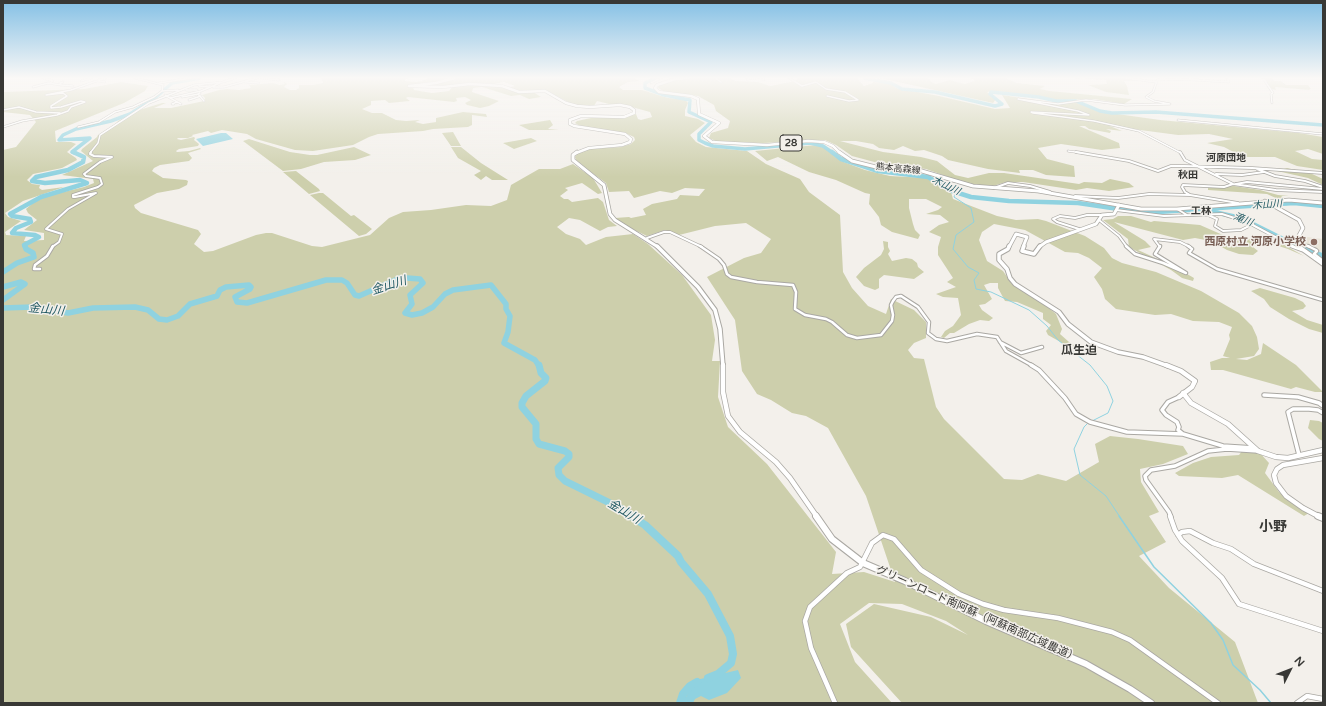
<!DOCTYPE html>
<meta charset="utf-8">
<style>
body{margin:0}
#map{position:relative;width:1326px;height:706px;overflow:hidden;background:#f3f0eb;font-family:"Varela Round",sans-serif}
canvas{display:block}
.frame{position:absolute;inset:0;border:4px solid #383835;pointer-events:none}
.north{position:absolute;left:1270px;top:650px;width:40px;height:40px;-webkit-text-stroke:3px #f3f0eb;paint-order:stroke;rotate:48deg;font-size:11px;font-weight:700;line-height:16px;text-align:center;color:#383835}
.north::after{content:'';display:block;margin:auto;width:14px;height:18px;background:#383835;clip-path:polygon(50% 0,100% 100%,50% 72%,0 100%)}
</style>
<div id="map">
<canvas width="1326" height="706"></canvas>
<div class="frame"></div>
<div class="north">N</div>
</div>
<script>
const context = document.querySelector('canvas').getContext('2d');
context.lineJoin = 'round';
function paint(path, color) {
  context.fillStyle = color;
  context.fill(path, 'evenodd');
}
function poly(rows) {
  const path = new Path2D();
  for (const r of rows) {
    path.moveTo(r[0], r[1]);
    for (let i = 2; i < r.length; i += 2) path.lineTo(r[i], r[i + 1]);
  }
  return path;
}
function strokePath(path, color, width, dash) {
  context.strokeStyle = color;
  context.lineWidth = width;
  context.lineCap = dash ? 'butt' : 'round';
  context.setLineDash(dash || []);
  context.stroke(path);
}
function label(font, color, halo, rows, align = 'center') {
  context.font = font + ' "Varela Round","Noto Sans JP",sans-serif';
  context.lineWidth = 3;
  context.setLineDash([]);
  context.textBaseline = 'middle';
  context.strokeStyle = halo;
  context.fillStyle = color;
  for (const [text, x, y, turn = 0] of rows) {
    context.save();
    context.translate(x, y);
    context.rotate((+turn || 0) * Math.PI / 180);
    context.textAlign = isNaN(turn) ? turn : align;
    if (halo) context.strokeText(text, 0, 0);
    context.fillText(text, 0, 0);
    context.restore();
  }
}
paint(poly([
 [1307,237,1323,239,1323,253,1304,245]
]), '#eae5d9');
paint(poly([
 [321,78,408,78,404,81,416,82,422,81,429,78,452,78,436,82,407,86,413,87,414,90,432,93,449,91,452,87,466,85,506,87,518,93,535,93,541,97,529,99,520,95,511,96,482,87,473,88,472,92,499,101,489,106,480,108,467,105,465,103,471,100,465,97,456,98,457,101,454,102,408,97,406,98,410,101,389,103,385,100,371,101,371,105,362,109,372,113,382,113,396,120,406,121,420,120,415,122,423,124,436,122,436,118,463,112,486,114,487,117,472,115,472,125,468,127,433,129,423,131,378,134,369,137,353,145,313,151,295,150,256,139,247,134,222,130,211,133,208,131,192,135,193,136,188,138,178,138,177,139,181,140,194,137,195,138,194,140,199,144,198,146,179,149,176,151,177,152,189,151,200,148,201,149,188,153,192,158,189,161,160,165,154,168,152,171,163,178,186,180,188,181,187,185,179,189,157,193,134,205,135,208,141,213,198,230,201,234,194,244,204,252,213,251,256,235,266,233,272,233,312,246,322,247,370,235,389,218,403,212,431,210,466,205,491,206,507,200,511,185,539,169,560,169,573,164,593,178,602,193,598,194,582,183,565,188,568,190,560,196,564,199,568,199,572,202,598,198,603,202,609,220,617,226,608,227,600,231,580,220,569,218,557,227,566,234,580,239,586,245,606,237,633,234,648,244,682,275,711,315,715,340,712,361,720,361,718,397,728,427,767,464,836,552,832,574,864,572,895,582,866,496,828,428,806,416,792,413,771,400,757,394,742,371,735,320,707,277,744,258,761,253,771,239,746,223,715,226,679,235,665,230,647,236,624,225,615,218,629,217,631,218,646,215,643,209,652,204,677,199,680,195,699,196,705,189,685,188,672,193,660,191,634,198,629,191,609,192,606,183,577,162,575,157,577,154,589,149,621,147,631,144,635,140,634,137,625,133,582,127,575,123,577,121,591,118,624,117,636,114,638,119,641,120,652,117,650,112,628,106,613,105,597,101,594,106,574,105,549,92,544,90,527,92,516,90,510,87,515,86,504,82,494,84,477,83,443,87,413,86,437,83,457,78,635,78,639,81,628,82,619,87,623,90,642,90,668,98,685,99,688,103,685,110,685,116,698,119,705,123,690,135,696,142,706,147,747,151,766,164,800,179,809,192,840,215,843,272,852,288,868,306,886,314,891,299,914,310,926,322,926,338,914,343,908,350,914,358,924,359,936,407,944,419,1004,479,1022,480,1038,474,1066,481,1099,462,1095,444,1110,436,1138,439,1183,446,1188,454,1163,464,1140,469,1141,482,1159,512,1149,516,1166,542,1139,556,1169,588,1235,642,1258,703,902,703,851,647,846,624,874,604,931,617,968,635,946,621,902,604,869,603,840,624,855,662,892,703,3,703,3,150,16,147,36,122,30,115,3,112,3,92,84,89,121,82,148,86,145,91,124,103,55,131,56,142,71,142,76,144,67,152,76,158,77,160,62,168,33,174,27,180,32,184,40,185,39,188,42,190,64,187,23,201,5,213,8,217,21,221,5,232,6,235,26,236,24,241,44,240,44,233,24,230,37,220,28,213,26,209,33,203,47,196,84,187,94,183,93,179,62,175,93,161,81,151,82,149,97,137,98,135,112,128,118,121,136,111,162,103,166,103,154,108,171,108,204,101,205,98,202,95,219,90,227,89,239,90,251,88,249,85,273,83,280,85,285,84,283,83,285,82,287,84,284,87,290,90,296,90,299,88,299,85,313,85,323,83],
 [690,78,731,78,735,81,758,82,770,86,795,81,797,79,796,78,857,78,864,86,873,83,873,82,891,83,896,88,939,96,995,109,1010,108,1002,95,1055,103,1078,103,1103,112,1160,120,1299,133,1323,137,1323,154,1308,149,1295,151,1312,159,1323,160,1323,170,1297,166,1275,157,1243,157,1224,147,1207,143,1233,139,1209,134,1178,135,1110,126,1122,131,1106,129,1111,131,1110,133,1089,129,1085,126,1092,126,1079,126,1119,143,1120,148,1102,150,1061,144,1038,148,1047,159,1074,166,1075,177,1046,175,1033,170,1019,170,1020,173,988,169,948,160,942,156,924,150,915,151,903,146,894,150,879,148,873,144,856,141,840,141,883,152,921,157,937,161,955,175,968,178,989,173,1004,173,1079,184,1084,182,1102,183,1110,179,1129,183,1134,187,1109,191,1087,188,1076,190,1023,182,1006,182,993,186,975,185,960,181,926,169,912,167,895,167,878,163,852,156,836,145,825,140,763,143,718,142,709,138,711,133,728,128,730,121,716,111,714,105,698,96,665,92,658,88,659,85,667,82],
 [880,78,928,78,931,82,936,84,950,80,964,84,975,81,971,78,1004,78,1017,83,1045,86,1040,89,1050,91,1132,99,1124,104,1094,99,1055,100,1042,97,995,91,987,92,996,99,993,103],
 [1074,78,1130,78,1137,79,1138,81,1120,81,1124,81,1127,86,1129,95,1106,92,1088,85,1107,84,1106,80],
 [1264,78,1272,78,1274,81,1281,81,1286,85,1308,85,1311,89,1309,89,1310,90,1275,87,1276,90,1272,89],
 [550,120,553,125,548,129,559,130,529,130,519,125],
 [453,132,461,146,451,146,442,133],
 [531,138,537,141,514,149,503,143],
 [249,139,290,152,310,155,317,155,354,147,371,155,355,160,324,162,301,169,283,171,243,141],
 [816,145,832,150,841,161,865,170,890,176,926,178,951,192,953,199,997,216,1016,220,1038,219,1046,221,1085,236,1104,248,1112,258,1122,263,1156,272,1201,291,1239,313,1252,326,1257,337,1259,349,1254,356,1236,359,1247,360,1261,354,1263,343,1296,365,1323,392,1315,392,1296,387,1291,389,1223,370,1211,370,1210,362,1222,358,1230,358,1223,356,1230,339,1229,335,1232,327,1219,322,1193,321,1171,314,1155,315,1116,309,1105,299,1102,289,1094,277,1102,268,1089,258,1078,253,1065,252,1025,230,994,224,982,232,979,240,987,261,1003,271,1012,284,1040,301,1056,314,1062,329,1060,334,1069,342,1077,347,1064,344,1048,335,1046,331,1051,325,1043,319,1043,313,1017,302,1005,301,998,288,998,283,990,283,984,285,992,299,985,304,979,305,982,310,993,318,989,321,980,320,969,324,954,333,950,333,944,338,941,337,945,331,953,326,961,315,958,298,943,297,936,294,956,287,947,282,953,278,938,255,938,247,941,237,929,232,939,225,949,222,940,215,926,214,938,210,942,207,926,199,909,199,909,208,913,224,915,230,920,235,918,239,892,232,881,225,879,217,869,204,870,194,865,193,836,180,809,172,778,157,767,161,755,151],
 [451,147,461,147,481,163,508,180,492,180,486,176,481,180,474,175,481,171,458,158],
 [1287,168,1310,173,1323,179,1323,185,1308,178,1277,171],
 [296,171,319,189,320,191,309,194,283,172],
 [1234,186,1260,190,1278,195,1289,196,1281,196,1284,198,1278,199,1267,194,1208,190,1208,188],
 [319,193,323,193,351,216,354,215,372,229,366,234,359,236,310,195],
 [1118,216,1131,216,1151,222,1154,221,1200,225,1232,239,1259,239,1279,242,1304,256,1288,249,1266,242,1256,243,1253,247,1258,251,1253,255,1239,254,1227,250,1211,241,1195,238,1183,240,1114,222,1145,241,1151,247,1138,250,1175,267,1194,278,1193,281,1182,278,1171,270,1129,247,1128,239,1103,220,1113,219],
 [883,241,888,242,888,247,890,251,888,254,892,261,906,258,912,259,917,263,918,267,924,272,914,279,884,275,879,279,879,288,875,290,864,286,856,277,864,268,881,255,884,249],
 [1260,288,1295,298,1303,302,1306,306,1303,309,1292,311,1307,320,1323,325,1323,333,1309,329,1289,319,1270,307,1264,299,1251,291],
 [1310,420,1319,421,1323,423,1323,441,1319,439,1308,428],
 [1242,451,1259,452,1269,463,1265,473,1279,492,1309,513,1304,516,1238,475,1222,478,1179,476,1175,473,1193,463,1211,457,1239,455]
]), '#cdcfac');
paint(poly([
 [221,133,226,133,233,139,203,146,196,139],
 [738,670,741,678,727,693,709,700,701,696,695,699,693,703,682,703,688,694,692,681]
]), '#8fd2e0');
strokePath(poly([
 [956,192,954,197,971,208,974,222,956,235,953,249,968,267,979,273,974,280,976,289,991,292,1029,310,1047,326,1058,340,1090,365,1107,386,1113,401,1108,413,1092,421],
 [1089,422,1084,427,1074,449,1080,475,1106,496,1120,517]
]), '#8fd2e0', 1);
strokePath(poly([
 [1119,516,1154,567,1211,623,1223,640,1233,665,1260,690,1271,703]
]), '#8fd2e0', 1.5);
strokePath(poly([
 [656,78,645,83,645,88,664,95,690,100,689,112,711,122,699,134,699,140,705,143,713,146,745,149,810,143,823,146,833,153],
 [864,78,891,83,902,89,935,92,995,106,1002,104,990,94,991,92,1039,97,1056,101,1076,101,1100,111,1112,113,1156,112,1323,125],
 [75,153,72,152,90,138,59,140,63,135,76,129,111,121,130,114,155,98,172,83,200,78]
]), '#8fd2e0', 3.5);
strokePath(poly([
 [832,152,841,159,878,171,928,177,952,191,971,197,1009,201,1078,203,1132,211,1158,212,1294,203,1323,206],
 [1214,212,1241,218,1299,247],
 [25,247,24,245,39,237,35,235,12,233,16,228,31,222,30,219,12,216,10,214,41,197,87,183,80,180,45,183,32,181,36,177,68,170,83,162,84,157,73,152]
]), '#8fd2e0', 4.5);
strokePath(poly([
 [1296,246,1323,256],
 [3,272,17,263,34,257,33,253,26,249,25,246],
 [3,287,21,282,25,284,3,300],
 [3,308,33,307,68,313,93,308,135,307,148,310,159,319,167,320,178,316,190,304,217,296,220,290,226,287,249,285,251,287,250,289,235,297,237,302,247,303,326,280,342,280,347,283,355,295,359,296,400,278,407,278,420,279,423,283,410,295,412,304,405,313,412,315,422,313,433,307,445,294,453,290,491,285,506,304,506,309,510,316,508,332,504,343,535,360,539,366]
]), '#8fd2e0', 5.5);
strokePath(poly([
 [539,365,541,373,546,378,545,381,526,396,522,403,522,407,536,424,536,439,539,444,565,451,569,454,569,457,558,468,559,475,565,481,620,508,633,517]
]), '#8fd2e0', 7);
strokePath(poly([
 [631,516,645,525,678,556,681,562,708,594,730,636,733,654,731,663,718,674,708,678],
 [680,703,683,694,690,686,697,682]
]), '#8fd2e0', 8);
const streetFar4 = poly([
 [43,78,53,81,50,83],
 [262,78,279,80],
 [715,78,721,82],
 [760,78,764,80],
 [789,78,802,86,816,82,826,89,845,92,858,100,849,101,827,96],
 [1125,78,1156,82],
 [1158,78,1153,92,1146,97,1154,101,1170,104,1125,105,1086,100,1058,104,1018,99,1078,111,1089,115,1031,112,1033,113,1094,121,1139,131,1181,153],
 [1263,78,1273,93,1271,94,1272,103],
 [747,79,758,78],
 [672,80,690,78],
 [1157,80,1179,79,1229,82,1227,78],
 [81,81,91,78],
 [98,81,105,82],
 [63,82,60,83,61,85,73,86],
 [245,82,259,83],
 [159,83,191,78],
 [651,83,661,78],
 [199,86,209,87],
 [33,87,48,83,61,85],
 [213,87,224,87,257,78],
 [186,90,197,90],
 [162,91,178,90],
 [200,93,198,94,204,101],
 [165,95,170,98,201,91,220,83],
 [182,97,199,94],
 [170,98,181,104],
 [189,100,201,96],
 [174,104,172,104,177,102],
 [3,110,19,107,36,112,60,113],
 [1178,120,1323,134],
 [3,127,22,121,57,115,68,111,71,107,85,102,81,101,61,107,51,108,51,106,67,96,63,93,46,95,71,90,105,78],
 [78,127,99,122,115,112,133,107,154,97,162,91,163,85,135,78],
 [1068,151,1082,153],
 [90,153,98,143,100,135,149,103,194,85,223,82,235,78]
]);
const streetFar3 = poly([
 [1076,152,1129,161,1158,171,1171,166,1184,166,1252,168,1323,173],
 [1180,152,1185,160,1233,184,1276,190,1323,192],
 [1257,169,1275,176,1305,181,1323,187],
 [1216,174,1242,175,1264,172],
 [1236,184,1247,182,1323,189],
 [994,188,1008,183,1030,186,1050,192],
 [1190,195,1185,192,1182,187,1183,185,1224,187,1233,184],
 [1075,196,1118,198,1149,194,1190,195,1238,203],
 [1177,209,1187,215],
 [1116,210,1164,216,1222,214,1247,222,1294,247],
 [1208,215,1217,219,1215,226,1223,231,1241,230,1253,224],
 [1099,220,1119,236,1127,247],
 [1079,229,1057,222,1053,219,1060,216,1075,218,1087,215,1102,215],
 [1299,235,1302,237,1302,244,1310,247],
 [647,238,664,232,670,232,702,247],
 [52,247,59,242,62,234,46,229,68,209,96,193,75,197,73,197,73,195,98,187,102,184,100,178,86,176,84,174,100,162,112,157,94,156,90,154,91,152],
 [1160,247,1154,239,1180,242,1190,247]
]);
const streetFar2 = poly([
 [700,246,719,259,724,265,727,274,731,277,757,282,793,285,796,292,795,309,805,315,826,319,832,322,847,335,857,338,881,335,892,321,893,315,891,305,893,301,896,297,901,296,918,307,929,322,928,333,936,339,947,341,977,334,997,337,1006,351,1033,366],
 [1126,246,1135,254,1163,263,1186,273,1155,254,1160,246],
 [1188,246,1192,249,1189,253,1217,269,1323,300],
 [1291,246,1302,250],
 [1308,246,1316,250,1317,251,1314,254,1323,261],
 [40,269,34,269,35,265,47,256,53,246],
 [1000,342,1021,353,1042,347]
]);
const streetFar1 = poly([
 [1031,365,1039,370,1065,398,1076,414,1090,422,1127,432,1183,434,1223,446,1254,448],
 [1264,395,1298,397,1319,403,1323,406],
 [1179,397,1168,402,1162,410,1166,415,1177,422,1179,427,1178,430,1183,434],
 [1299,455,1288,412,1293,409,1309,409,1318,410,1323,413],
 [1171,517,1169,512,1146,480,1145,476,1151,470,1175,466,1208,451,1227,449,1258,451]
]);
const street = poly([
 [1170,516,1175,530,1182,541,1222,578,1239,604,1323,631],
 [1178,535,1182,532,1190,531,1213,543,1231,549,1254,564,1323,591],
 [835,703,811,648,805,621,810,607,847,573,860,567,872,543,883,535,894,539,921,570,959,594,983,604,1004,610,1058,618,1112,632,1130,640,1218,703],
 [1297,703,1307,696,1323,699]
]);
const secondaryFar4 = poly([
 [455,78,436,83,409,86,443,87,470,84,502,86,519,92,545,91,566,103,577,106,590,107,620,105,630,107,634,110,634,113,624,117,581,116,570,120,570,124,574,126,625,134,631,139,630,142,622,145,589,148,576,153]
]);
const secondaryFar3 = poly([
 [577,152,573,155,573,160,604,185,610,214,615,220,658,247],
 [1265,201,1299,220,1303,228,1296,241,1299,247],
 [1009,247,1016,234,1027,237,1023,247],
 [1039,247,1046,242,1096,224,1102,215,1114,214,1119,205]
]);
const secondaryFar2 = poly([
 [657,246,698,287,715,310,720,329,723,366],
 [1009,246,1008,249,999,254,999,260,1007,269,1010,278,1015,284,1059,312,1068,324,1091,342,1118,352,1143,357,1168,366],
 [1024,246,1022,251,1034,254,1040,246],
 [1298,246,1323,264]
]);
const secondaryFar1 = poly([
 [723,365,723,392,728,416,740,432,776,462,790,478,817,517],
 [1166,365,1181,371,1195,381,1192,387,1179,397],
 [1183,393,1191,403,1228,424,1258,451,1276,457,1288,458,1323,450],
 [1320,517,1303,508,1286,496,1276,483,1274,475,1277,469,1283,465,1323,458]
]);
const secondary = poly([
 [816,516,832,539,863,563,905,581,986,621,1086,664,1130,689,1151,703],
 [1318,516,1323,518]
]);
const primaryFar1 = poly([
 [678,78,657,85,655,88,659,92,691,96,698,99,699,114,719,123,704,136,712,142,767,145,808,141,824,142,833,146,840,153]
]);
const primary = poly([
 [839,152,852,161,880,168,915,169,973,186,1038,191,1141,209,1177,209,1289,200,1323,203]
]);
strokePath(streetFar4, '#aaa8a3', 2.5);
strokePath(streetFar3, '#aaa8a3', 3.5);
strokePath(streetFar2, '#aaa8a3', 4.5);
strokePath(streetFar1, '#aaa8a3', 5.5);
strokePath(street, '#aaa8a3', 6);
strokePath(secondaryFar4, '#aaa8a3', 3.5);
strokePath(secondaryFar3, '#aaa8a3', 4.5);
strokePath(secondaryFar2, '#aaa8a3', 5.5);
strokePath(secondaryFar1, '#aaa8a3', 6);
strokePath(secondary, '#aaa8a3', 8);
strokePath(primaryFar1, '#aaa8a3', 3.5);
strokePath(primary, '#aaa8a3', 4.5);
strokePath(streetFar4, '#fff', 1.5);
strokePath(streetFar3, '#fff', 2);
strokePath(streetFar2, '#fff', 2.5);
strokePath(streetFar1, '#fff', 3.5);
strokePath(street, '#fff', 4.5);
strokePath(secondaryFar4, '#fff', 2.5);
strokePath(secondaryFar3, '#fff', 3);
strokePath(secondaryFar2, '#fff', 3.5);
strokePath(secondaryFar1, '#fff', 4.5);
strokePath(secondary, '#fff', 6);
strokePath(primaryFar1, '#fff', 2.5);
strokePath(primary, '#fff', 3);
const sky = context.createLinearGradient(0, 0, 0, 177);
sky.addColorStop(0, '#84c0e5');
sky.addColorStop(0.44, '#faf8f6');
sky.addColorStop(1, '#faf8f600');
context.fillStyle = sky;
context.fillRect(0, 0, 1326, 177);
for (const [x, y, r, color] of [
 [1314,242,4,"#8d6e63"]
]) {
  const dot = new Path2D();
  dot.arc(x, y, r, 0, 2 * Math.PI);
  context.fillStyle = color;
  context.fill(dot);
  strokePath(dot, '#f3f0eb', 1.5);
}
label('9px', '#383835', '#f3f0eb', [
 ["熊本高森線",898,169,6]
]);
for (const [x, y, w] of [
 [791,143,22]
]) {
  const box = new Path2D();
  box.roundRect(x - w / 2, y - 8, w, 16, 3);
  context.fillStyle = '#f3f0eb';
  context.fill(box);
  strokePath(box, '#383835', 1);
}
label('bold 10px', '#383835', null, [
 ["28",791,143]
]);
label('bold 10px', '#383835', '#f3f0eb', [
 ["河原団地",1226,158],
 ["秋田",1188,175],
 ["工林",1201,211]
]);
label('italic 10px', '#1f5862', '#f3f0eb', [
 ["木山川",946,186,26],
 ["木山川",1267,205,-4],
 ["滝川",1243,220,21]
]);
label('bold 11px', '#785e54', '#f3f0eb', [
 ["西原村立 河原小学校",1306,242]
], 'right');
label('11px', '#383835', '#f3f0eb', [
 ["グリーンロード南阿蘇（阿蘇南部広域農道）",977,614,24]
]);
label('italic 12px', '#1f5862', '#f3f0eb', [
 ["金山川",389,286,-18],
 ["金山川",46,310,6],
 ["金山川",624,512,31]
]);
label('bold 12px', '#383835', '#f3f0eb', [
 ["瓜生迫",1079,351]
]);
label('bold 14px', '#383835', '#f3f0eb', [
 ["小野",1273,527]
]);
</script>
